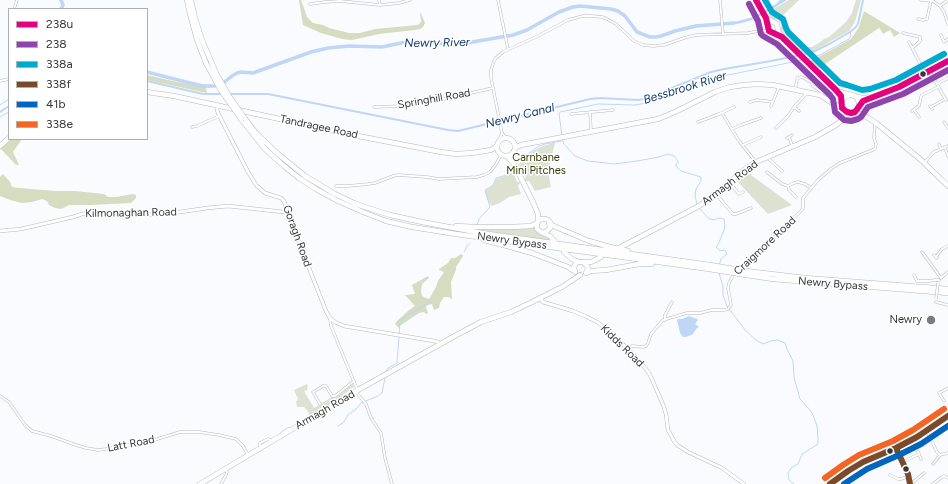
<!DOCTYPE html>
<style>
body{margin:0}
#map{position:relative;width:948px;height:484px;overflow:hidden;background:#fafbfe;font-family:Figtree,sans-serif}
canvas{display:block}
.legend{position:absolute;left:8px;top:8px;width:140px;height:132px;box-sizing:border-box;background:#fff;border:1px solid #aeafaf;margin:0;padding:5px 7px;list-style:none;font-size:12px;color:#353638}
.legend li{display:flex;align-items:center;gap:8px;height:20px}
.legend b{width:20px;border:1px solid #aeafaf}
</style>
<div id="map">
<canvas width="948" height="484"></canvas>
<ul class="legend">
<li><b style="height:5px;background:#e5007d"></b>238u</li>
<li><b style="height:5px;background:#8e44ad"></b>238</li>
<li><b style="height:5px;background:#00a9ce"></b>338a</li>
<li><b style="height:5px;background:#7a4b2a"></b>338f</li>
<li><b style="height:5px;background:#0065bd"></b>41b</li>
<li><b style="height:5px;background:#f26522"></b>338e</li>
</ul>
</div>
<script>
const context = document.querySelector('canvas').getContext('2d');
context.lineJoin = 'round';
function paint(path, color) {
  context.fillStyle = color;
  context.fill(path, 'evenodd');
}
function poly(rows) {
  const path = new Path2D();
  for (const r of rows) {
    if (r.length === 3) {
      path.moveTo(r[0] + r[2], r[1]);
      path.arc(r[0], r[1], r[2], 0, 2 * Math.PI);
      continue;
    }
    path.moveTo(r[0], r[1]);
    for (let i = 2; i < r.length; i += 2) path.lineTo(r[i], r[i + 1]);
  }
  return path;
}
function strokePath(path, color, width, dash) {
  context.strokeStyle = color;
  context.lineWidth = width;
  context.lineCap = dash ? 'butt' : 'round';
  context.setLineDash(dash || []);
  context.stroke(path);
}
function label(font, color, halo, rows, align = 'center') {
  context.font = font + ' Figtree,sans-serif';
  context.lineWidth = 3;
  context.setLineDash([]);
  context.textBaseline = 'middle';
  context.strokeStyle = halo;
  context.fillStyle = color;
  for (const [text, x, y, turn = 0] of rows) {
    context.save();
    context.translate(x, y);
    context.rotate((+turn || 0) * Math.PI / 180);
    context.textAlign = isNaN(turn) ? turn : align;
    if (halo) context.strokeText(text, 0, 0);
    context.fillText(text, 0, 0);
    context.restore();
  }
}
paint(poly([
 [789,0,799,0,780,18,774,20,768,15,767,14,772,10],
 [856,0,861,0,855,22,849,31,811,52,802,54,783,35,781,32,780,28,785,19,786,20,787,27,784,31,785,34,800,47,812,47,819,43,824,39,829,37,846,22,852,13],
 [553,143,555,143,548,170,550,182,551,187,535,191,529,181,525,181,524,180,526,177,519,166,528,155,529,153,530,153,540,147],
 [513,171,517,182,520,182,520,183,518,186,521,194,509,197,500,203,492,206,491,205,487,199,485,191,494,184,496,179,508,175],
 [747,172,792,205,768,214,736,180],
 [459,227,535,227,537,232,539,234,545,235,552,241],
 [307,384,308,387,307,388,308,390,304,391,314,408,332,397,335,398,338,396,353,384,354,387,331,404,310,416,307,410,304,407,297,407,296,402,298,399,294,390]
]), '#dce1d1');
paint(poly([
 [299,0,301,0,307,17,313,23,323,25,329,28,349,33,360,33,375,29,418,25,421,22,420,11,425,23,423,27,420,29,415,30,379,34,352,40,342,39,321,33,303,25],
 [864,11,900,33,894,37,890,30,883,34,881,30,879,28,819,68,810,61,822,55,851,39,859,27],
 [147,75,177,82,206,87,207,93,147,80],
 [9,139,22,139,13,152,19,165,16,165,0,148],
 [3,174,10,182,12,187,19,188,55,191,75,191,104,194,108,197,116,197,133,194,136,195,136,198,131,203,90,205,69,205,61,209,55,208,49,205,47,201,42,199,32,202,22,203,10,200,0,196,0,177],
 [461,254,463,255,463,256,456,267,456,270,451,282,452,299,448,297,444,297,440,303,439,308,434,310,432,304,428,305,426,307,428,313,427,314,423,312,419,313,401,325,400,326,400,329,395,324,397,321,409,310,415,306,405,295,415,294,412,285,428,276,429,278,422,284,421,292,422,296,426,298,429,299,436,287,438,281,444,272,439,270,439,269,448,263,451,258,455,258]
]), '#d5dcc0');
paint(poly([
 [780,0,787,0,766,13,752,20,742,23,730,25,729,23,742,20,753,17,776,4],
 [689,316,697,319,698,320,695,324,699,327,696,329,693,334,686,337,683,337,680,333,677,320,678,319,682,319]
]), '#bfd6f6');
strokePath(poly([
 [808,59,820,55,849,39,851,36,850,32],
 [0,105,9,99],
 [0,117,9,112],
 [562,135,559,114,560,112,598,104,634,105,647,103,708,79,803,60],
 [562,139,564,144,575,156,588,161,598,162,614,164,637,161,659,157,668,154,674,156,678,161,678,163,676,164,676,166,681,171,701,177,701,181,696,189,695,195,697,205],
 [529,153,539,146,545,144,562,141],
 [518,166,528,154],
 [509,174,513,170],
 [700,209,708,218,713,220,720,218,724,219,725,226,724,230,718,245,716,247,720,251,725,250,727,254,721,259,719,266],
 [477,225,479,219,490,207,485,190,492,186,494,183,496,178,507,175],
 [464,252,467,246,470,243],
 [719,273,723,286,723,295,727,306,733,314,746,331,756,340,763,344,771,341,778,340,785,343,787,349,793,361,794,377,800,399,810,410,813,415,817,426,818,439,818,444,802,454,798,464,792,467,788,473,789,480,794,484],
 [399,334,400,323,402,319,424,305,432,302],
 [385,373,388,368,397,363,399,337],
 [338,426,344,422,348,415,356,409,361,403,378,396,382,393,385,378]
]), '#bfd6f6', 1);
strokePath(poly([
 [147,81,203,94,223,94],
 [229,94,268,94,448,130,458,131,590,99,600,98,638,100,645,99,711,72,724,69,771,61,811,53,831,43,850,32,855,28,858,24,863,0],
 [0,112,9,106]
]), '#bfd6f6', 2);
strokePath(poly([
 [61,0,63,5,61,9],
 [147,72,186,82,203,86,214,86,222,84,232,76,237,73,241,72,253,73,311,52,328,48,349,46,382,47,411,41,447,44,467,43,513,35,527,30,559,12,573,7,580,6,611,9,618,11,625,16,637,32,650,37,656,37,661,36,675,31,696,26,734,23]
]), '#bfd6f6', 3.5);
const street = poly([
 [379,0,380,5],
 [498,0,508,49],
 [720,0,723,34],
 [921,0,933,1,940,6,944,12,948,24],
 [310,4,325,2,340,1,380,5,399,3,410,0],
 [940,6,948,0],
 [14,9,17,0],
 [918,19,923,20,927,19,931,1],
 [903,33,920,37,920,41,918,43,912,48],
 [941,35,944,42,948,39],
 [909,42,925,73],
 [930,72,946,100],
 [0,81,9,79],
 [937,84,948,78],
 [795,89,797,80,798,78,802,77,811,82,813,86,823,93],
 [750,102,757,100,773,102],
 [771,106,779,87],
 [930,106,932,109],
 [374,107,403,106,431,102,493,88],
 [794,107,799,111],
 [931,107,945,99],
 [914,110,919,117],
 [912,111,919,106,921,97,922,95,938,87],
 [590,112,591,131],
 [722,113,739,141,755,161],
 [571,114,613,110],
 [698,122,719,114,734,107],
 [944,122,948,128],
 [192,127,197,126,219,116],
 [776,128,788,116,794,107,807,93],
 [732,129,741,125,761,118],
 [789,137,792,145],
 [506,138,502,133,491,78,491,70,494,61,496,58,503,52,538,36,568,20,583,16,592,16,602,17,607,19,616,24,634,41,643,45,653,46,664,45,684,38,696,35,748,33,759,31,769,31],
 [787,138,792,135],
 [499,141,502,133],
 [939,144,941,149],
 [743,145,761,137],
 [945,148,948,156],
 [768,157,770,160,782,171],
 [925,162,934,152,948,146],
 [767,172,782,184,788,186,794,183,798,182,805,184,811,188],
 [729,182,739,194,743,192],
 [336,186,348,186,368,184,375,183,393,176,398,175,427,177,439,179,477,177,484,175,490,172,496,164,501,155],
 [788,186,789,190,796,197],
 [716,194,733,214,736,214,751,208],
 [922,252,941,278],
 [934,255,937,258],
 [936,257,942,249,948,246],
 [740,269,801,211,803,208,803,198,818,180,832,168,840,163,875,149,876,144,874,138,875,123],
 [914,275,917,281,929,281,935,280,939,280],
 [941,278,948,272],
 [936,302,948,305],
 [330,319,331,326,357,389],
 [665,320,665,315,672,302],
 [628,349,632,346,643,347,646,346,648,343,651,334,663,320,687,313,700,313,712,310,724,310,728,309,731,305,728,288,729,283,734,274],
 [356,392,366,404,371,418,381,433,385,458,392,484],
 [0,396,9,402,25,425,32,431,51,436,76,445,86,448,98,450,106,449,154,440,180,432,199,432,219,435,236,439,243,446,248,455],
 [944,401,939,393,948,388],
 [320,404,313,392,320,388,323,386,326,386,332,396,335,396,354,381],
 [926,431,930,437,935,448,937,452,940,455],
 [282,434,282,433,288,429,291,429],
 [260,447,260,443,268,439,271,440],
 [896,448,908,474,910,484],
 [916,448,920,445],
 [919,454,921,459],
 [903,462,919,454,916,448,903,453],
 [933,464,940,455,948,453],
 [890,475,898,479,901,479,909,476],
 [221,484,226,475,227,472,225,469],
 [910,484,912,483,924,473],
 [933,484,942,477,944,476,948,478]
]);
const secondary = poly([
 [217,105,217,110,219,115,247,170,256,185,265,193,281,198,284,201,311,273,326,311,330,318,335,322,344,326,434,341,438,342,440,344],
 [0,231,21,229,73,217,82,214,90,213,158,215,187,211,207,208,228,206,284,212,288,212],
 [540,298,543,302,573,311,585,316,597,322,609,331,633,354,646,369,650,375,664,407,666,414,668,430,674,441,677,445,688,452,722,468,744,484],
 [830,484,848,471,863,462,896,448,917,437,948,416]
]);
const primary = poly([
 [855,96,863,98,869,97],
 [859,105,863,101,872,97,899,87,948,61]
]);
const highway = poly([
 [187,0,189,10,197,40,206,63,212,74],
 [191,0,195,18,202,40,216,73],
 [756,0,766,18,769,31,782,37,836,90,841,96,842,100],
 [766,18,777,24,778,31,781,36],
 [837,91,844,93,855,96,858,99,859,104,858,109,855,112,851,113,847,112,844,110,841,104,842,100,844,97,850,95],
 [147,92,174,96,353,135,441,152,456,154,472,153,491,150,497,146],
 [853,113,862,114,876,123,920,159,948,186],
 [241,119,265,149,284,166,299,178,316,189,338,201,363,212,386,221,412,227,456,234,709,269],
 [246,120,256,133,278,154,305,176,335,194,356,204,371,209,390,215,422,222,481,233,710,265],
 [506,147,9],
 [0,146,9,138],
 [515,148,521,145,658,119,675,112,715,92,730,87,744,85,757,84,773,85,815,94,820,95,832,103,842,108],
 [507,156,514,164,533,202,538,214,538,221],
 [549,222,550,228,547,231,543,233,541,232,537,229,537,225,538,221,542,219,546,219,548,220,552,225,556,227,589,241,610,247,628,251],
 [456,226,476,227,511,227,531,226,537,223],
 [543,233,550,236,555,242],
 [484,240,511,247,532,253,568,267,574,271],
 [619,248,699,206,712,197,745,169,756,162,815,137,836,125,851,113],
 [564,252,572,259,578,262],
 [584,263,587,266,588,269,586,273],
 [746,271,805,278,948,289],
 [575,272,574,267,576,263,578,262,591,262,601,257],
 [586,273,590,271,606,270,639,264,652,264],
 [746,275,773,279,948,293],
 [200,484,358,390,451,338,481,322,511,312,530,303,562,287,580,275]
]);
strokePath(street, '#b7b8ba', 3);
strokePath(secondary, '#b7b8ba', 4);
strokePath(primary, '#b7b8ba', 5);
strokePath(highway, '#b7b8ba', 5.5);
strokePath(street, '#fefeff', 2);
strokePath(secondary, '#fefeff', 3);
strokePath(primary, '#fefeff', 4);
strokePath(highway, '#fefeff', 4.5);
const streetBridge = poly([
 [936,299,938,283]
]);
const highwayBridge = poly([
 [216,73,229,96,246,120],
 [212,74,220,89,241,119],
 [710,265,746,271],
 [709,269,746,275]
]);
strokePath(streetBridge, '#b7b8ba', 3, []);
strokePath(highwayBridge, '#b7b8ba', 5.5, []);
strokePath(streetBridge, '#fefeff', 2);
strokePath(highwayBridge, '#fefeff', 4.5);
strokePath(poly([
 [756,0,766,18,769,31,782,37,836,90,841,96,842,108,847,112,851,113,855,112,863,101,899,87,948,61]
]), '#e5007d', 6);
strokePath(poly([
 [749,4,758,21,761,34,763,36,777,44,830,95,833,99,835,112,844,120,851,121,858,119,861,117,868,107,903,94,948,70]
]), '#8e44ad', 6);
strokePath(poly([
 [765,0,772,12,783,19,786,28,788,32,840,83,847,85,862,90,870,89,896,80,944,54]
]), '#00a9ce', 6);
strokePath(poly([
 [896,448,908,474,910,484],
 [830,484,848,471,863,462,896,448,917,437,948,416]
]), '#7a4b2a', 6);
strokePath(poly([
 [844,484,867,469,899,455,921,444,948,426]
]), '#0065bd', 6);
strokePath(poly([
 [825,478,843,465,859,455,893,441,913,430,944,409]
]), '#f26522', 6);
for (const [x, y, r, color] of [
 [923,74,3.5,"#353638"],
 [931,320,5,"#7a7b7d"],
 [890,451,3.5,"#353638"],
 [906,469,3.5,"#353638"]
]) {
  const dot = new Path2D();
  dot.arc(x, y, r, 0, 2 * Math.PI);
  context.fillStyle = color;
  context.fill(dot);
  strokePath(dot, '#fff', 1.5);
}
label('11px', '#353638', '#fff', [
 ["Springhill Road",434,99,-10],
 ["Tandragee Road",319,127,12],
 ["Armagh Road",730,183,-37],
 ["Kilmonaghan Road",131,213,-1],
 ["Goragh Road",297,236,70],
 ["Newry Bypass",512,241,8],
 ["Craigmore Road",765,246,-43],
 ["Newry Bypass",833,284,5],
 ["Kidds Road",622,346,44],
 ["Armagh Road",325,410,-30],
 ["Latt Road",131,444,-11]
]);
label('11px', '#343c00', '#fff', [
 ["Carnbane",536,158],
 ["Mini Pitches",536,171]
]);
label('11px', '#353638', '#fff', [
 ["Newry",922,320]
], 'right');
label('italic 12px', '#113b6f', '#fff', [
 ["Newry River",437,43,-1],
 ["Bessbrook River",685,88,-17],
 ["Newry Canal",520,116,-14]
]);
</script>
